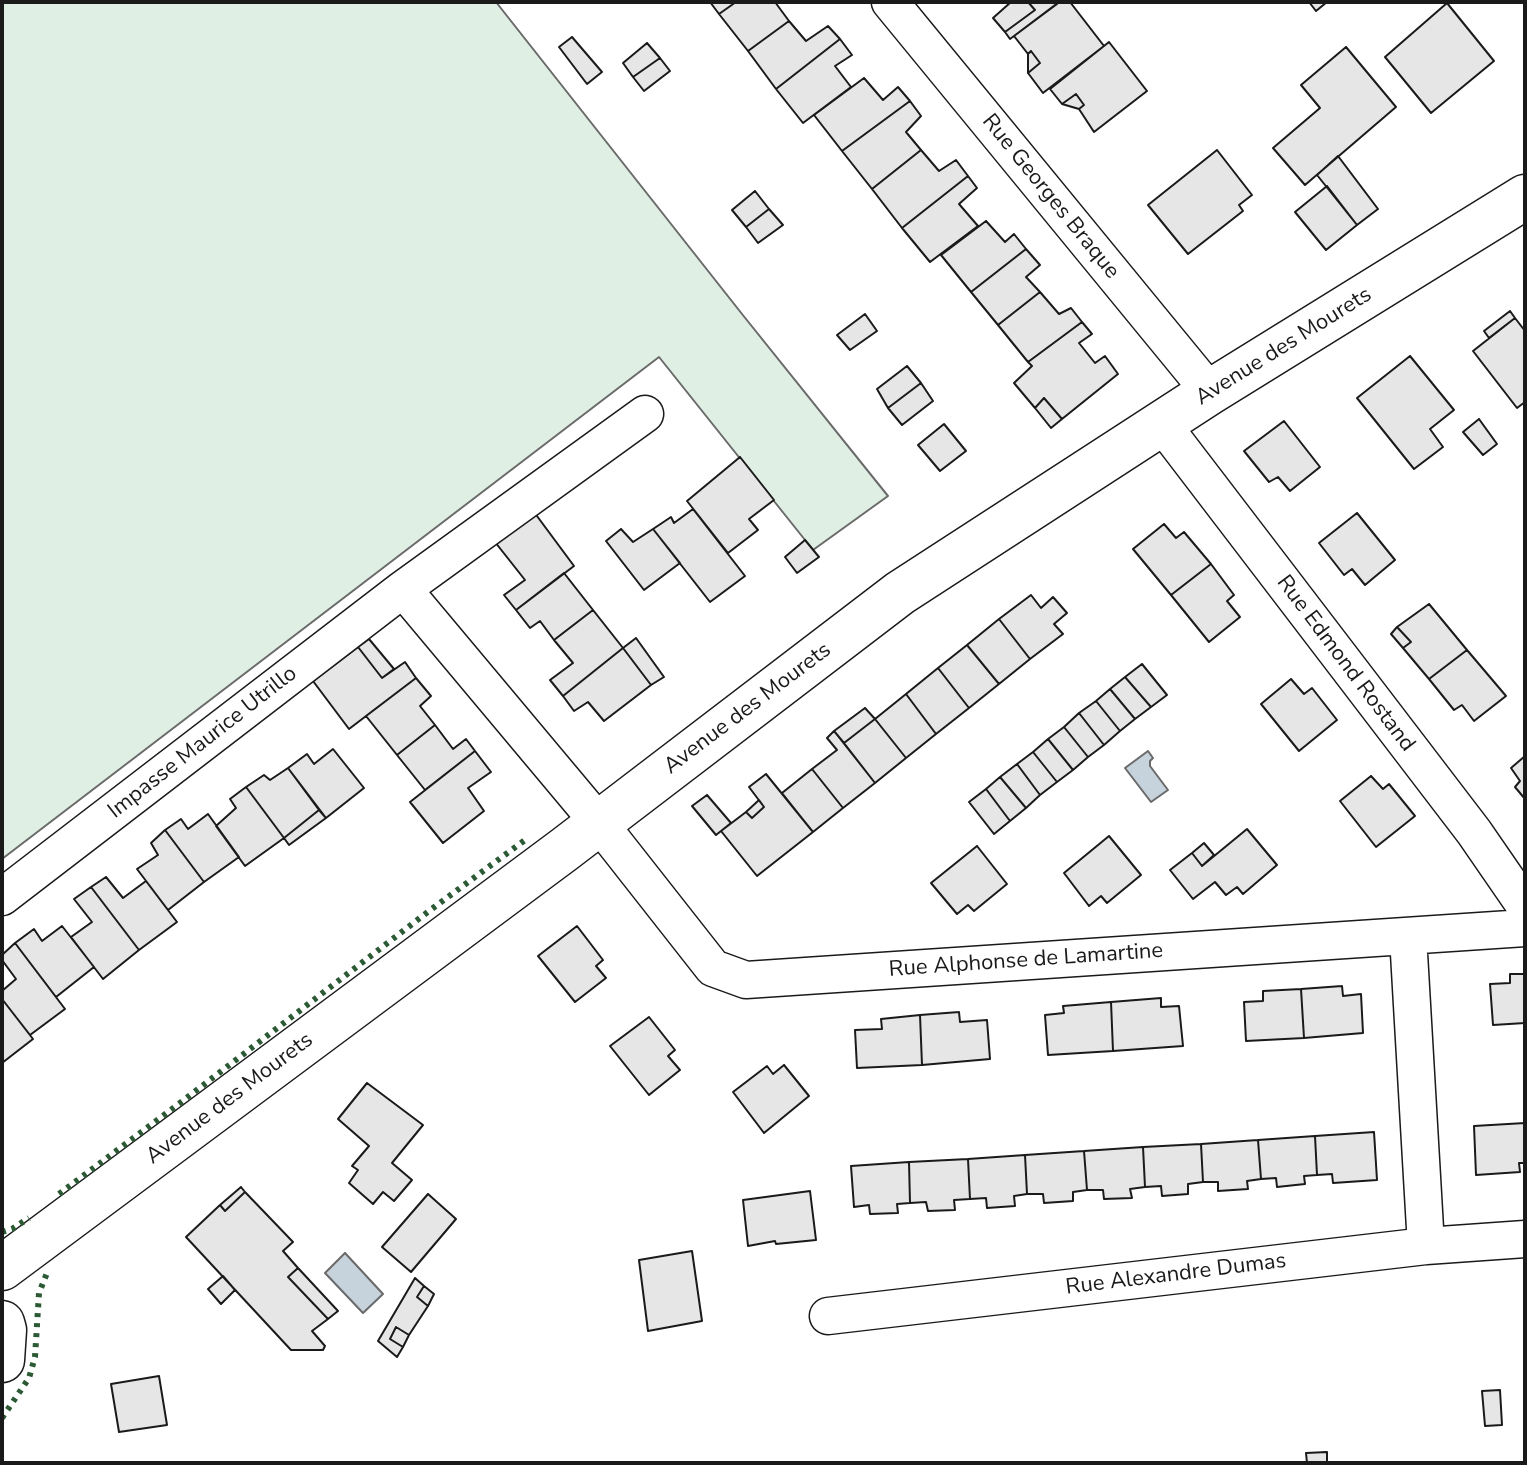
<!DOCTYPE html>
<style>
body{margin:0}
#map{position:relative;width:1527px;height:1465px;overflow:hidden;background:#fff;font-family:"Nunito Sans",sans-serif}
canvas{display:block}
.frame{position:absolute;inset:0;border:4px solid #1a1a1a;pointer-events:none}
</style>
<div id="map">
<canvas width="1527" height="1465"></canvas>
<div class="frame"></div>
</div>
<script>
const context = document.querySelector('canvas').getContext('2d');
context.lineJoin = 'round';
function paint(path, color) {
  context.fillStyle = color;
  context.fill(path, 'evenodd');
}
function poly(rows) {
  const path = new Path2D();
  for (const r of rows) {
    path.moveTo(r[0], r[1]);
    for (let i = 2; i < r.length; i += 2) path.lineTo(r[i], r[i + 1]);
  }
  return path;
}
function strokePath(path, color, width, dash) {
  context.strokeStyle = color;
  context.lineWidth = width;
  context.lineCap = dash ? 'butt' : 'round';
  context.setLineDash(dash || []);
  context.stroke(path);
}
function label(font, color, halo, rows, align = 'center') {
  context.font = font + ' "Nunito Sans",sans-serif';
  context.lineWidth = 6;
  context.setLineDash([]);
  context.textBaseline = 'middle';
  context.strokeStyle = halo;
  context.fillStyle = color;
  for (const [text, x, y, turn = 0] of rows) {
    context.save();
    context.translate(x, y);
    context.rotate((+turn || 0) * Math.PI / 180);
    context.textAlign = isNaN(turn) ? turn : align;
    if (halo) context.strokeText(text, 0, 0);
    context.fillText(text, 0, 0);
    context.restore();
  }
}
const green = poly([
 [2,2,496,2,742,314,888,496,813,550,659,357,2,859,2,2]
]);
paint(green, '#e0efe3');
strokePath(green, '#6a6a6a', 2);
const water = poly([
 [1148,751,1153,758,1150,761,1150,766,1168,790,1151,802,1125,768,1148,751],
 [345,1253,383,1294,363,1313,325,1273,345,1253]
]);
paint(water, '#c6d2dc');
strokePath(water, '#6a6a6a', 2);
const building = poly([
 [710,2,736,2,719,14,710,2],
 [736,2,775,2,789,21,748,51,719,14,736,2],
 [1011,2,1028,2,1035,10,1005,32,993,18,1011,2],
 [1028,2,1055,2,1057,4,1010,39,1005,32,1035,10,1028,2],
 [1059,2,1070,2,1104,46,1043,93,1028,73,1040,63,1031,51,1028,54,1014,36,1059,2],
 [1309,2,1327,2,1316,11,1309,2],
 [1447,3,1494,61,1431,113,1385,57,1447,3],
 [789,21,806,41,828,26,840,39,776,89,748,51,789,21],
 [572,37,602,72,587,84,559,47,572,37],
 [840,39,852,55,835,66,851,87,803,123,776,89,840,39],
 [1109,42,1147,91,1094,132,1079,109,1084,105,1076,94,1062,104,1050,89,1109,42],
 [647,43,660,58,633,77,623,63,647,43],
 [1346,47,1396,107,1305,185,1273,148,1320,108,1301,85,1346,47],
 [1031,51,1040,63,1028,73,1028,54,1031,51],
 [660,58,670,71,644,91,633,77,660,58],
 [864,78,883,100,898,87,910,101,842,151,814,115,864,78],
 [1076,94,1084,105,1079,109,1062,104,1076,94],
 [910,101,921,116,906,132,921,150,872,189,842,151,910,101],
 [921,150,939,171,956,160,968,176,902,228,872,189,921,150],
 [1217,150,1252,195,1239,205,1243,211,1188,254,1148,205,1217,150],
 [1338,156,1378,209,1357,225,1317,175,1338,156],
 [968,176,977,188,959,204,978,226,930,262,902,228,968,176],
 [1327,186,1357,225,1326,250,1295,212,1327,186],
 [755,191,769,209,746,227,732,210,755,191],
 [769,209,783,225,758,243,746,227,769,209],
 [986,221,1005,242,1014,234,1026,249,971,292,941,255,986,221],
 [1026,249,1040,265,1026,277,1040,292,998,325,971,292,1026,249],
 [1040,292,1059,314,1071,308,1082,322,1028,362,998,325,1040,292],
 [1510,311,1515,318,1489,338,1484,331,1510,311],
 [865,314,877,331,850,350,837,335,865,314],
 [1515,318,1525,331,1525,402,1517,408,1473,351,1515,318],
 [1082,322,1092,334,1079,343,1095,363,1105,356,1118,374,1062,419,1044,398,1035,408,1014,383,1032,366,1028,362,1082,322],
 [1410,356,1454,410,1430,429,1443,447,1414,469,1357,398,1410,356],
 [907,366,921,383,888,408,877,389,907,366],
 [921,383,933,401,902,425,888,408,921,383],
 [1044,398,1062,419,1051,428,1035,408,1044,398],
 [1479,419,1497,444,1483,455,1463,432,1479,419],
 [1284,421,1320,467,1290,491,1278,477,1269,482,1244,451,1284,421],
 [944,424,966,451,940,471,918,445,944,424],
 [740,457,774,500,749,519,758,530,728,553,687,501,740,457],
 [693,509,745,576,710,602,653,529,671,517,674,523,693,509],
 [534,512,574,566,516,610,504,595,525,580,495,542,534,512],
 [1357,513,1395,560,1365,585,1352,569,1344,575,1319,543,1357,513],
 [1164,524,1176,538,1184,532,1211,564,1171,595,1133,549,1164,524],
 [621,529,633,542,653,529,680,563,644,590,606,541,621,529],
 [805,540,819,557,797,573,785,557,805,540],
 [1211,564,1234,595,1227,601,1240,617,1209,642,1171,595,1211,564],
 [564,573,593,610,554,640,540,621,530,628,516,610,564,573],
 [1031,595,1041,608,1053,597,1067,613,1054,624,1063,634,1030,659,999,619,1031,595],
 [1429,604,1467,650,1429,679,1403,648,1411,642,1397,627,1429,604],
 [593,610,623,648,563,696,550,680,573,663,554,640,593,610],
 [999,619,1030,659,999,684,967,645,999,619],
 [1397,627,1411,642,1403,648,1391,634,1397,627],
 [636,638,664,677,651,685,623,648,636,638],
 [369,639,394,669,382,678,358,647,369,639],
 [967,645,999,684,969,708,938,668,967,645],
 [358,647,382,678,405,662,416,678,349,729,313,681,358,647],
 [623,648,651,685,604,721,588,702,574,711,563,696,623,648],
 [1467,650,1506,696,1474,721,1462,705,1454,710,1429,679,1467,650],
 [1142,664,1167,695,1151,707,1125,677,1142,664],
 [938,668,969,708,936,734,906,694,938,668],
 [1125,677,1151,707,1135,719,1110,689,1125,677],
 [416,678,431,696,420,706,435,725,397,755,366,716,416,678],
 [1291,679,1304,694,1312,688,1337,720,1299,751,1261,704,1291,679],
 [1110,689,1135,719,1120,731,1096,701,1110,689],
 [906,694,936,734,906,758,875,719,906,694],
 [1096,701,1120,731,1104,745,1079,713,1096,701],
 [865,708,875,719,844,743,834,731,865,708],
 [1079,713,1104,745,1088,757,1064,727,1079,713],
 [875,719,906,758,875,783,844,743,875,719],
 [435,725,453,749,466,739,475,751,425,790,397,755,435,725],
 [1064,727,1088,757,1073,770,1048,739,1064,727],
 [834,731,875,783,843,808,812,769,837,750,827,738,834,731],
 [1048,739,1073,770,1057,782,1033,752,1048,739],
 [333,749,364,788,326,818,288,768,307,754,314,764,333,749],
 [475,751,491,772,468,788,484,811,443,843,410,802,475,751],
 [1033,752,1057,782,1040,795,1017,764,1033,752],
 [1525,756,1525,799,1515,787,1520,781,1511,768,1525,756],
 [1017,764,1040,795,1026,808,1000,777,1017,764],
 [288,768,319,810,284,838,246,787,264,775,270,780,288,768],
 [812,769,843,808,813,832,782,793,812,769],
 [766,774,813,832,757,876,721,831,746,812,752,818,764,807,749,787,766,774],
 [1371,776,1383,789,1389,784,1415,816,1376,847,1340,801,1371,776],
 [1000,777,1026,808,1010,821,986,789,1000,777],
 [246,787,284,838,245,866,216,826,236,808,230,799,246,787],
 [986,789,1010,821,994,834,969,802,986,789],
 [707,795,731,823,716,835,692,806,707,795],
 [759,800,764,807,752,818,746,812,759,800],
 [319,810,326,818,289,845,284,838,319,810],
 [208,814,239,857,204,882,165,830,181,819,188,829,208,814],
 [1247,829,1277,865,1243,894,1237,887,1226,895,1215,882,1193,899,1170,870,1192,853,1202,866,1247,829],
 [165,830,204,882,168,910,137,869,158,855,151,843,165,830],
 [1109,836,1141,875,1107,903,1101,896,1089,906,1064,873,1109,836],
 [1204,843,1214,855,1202,866,1192,853,1204,843],
 [977,846,1007,884,974,911,968,905,957,914,931,883,977,846],
 [106,877,123,898,146,881,177,922,139,950,91,887,106,877],
 [91,887,139,950,103,979,71,937,92,922,74,899,91,887],
 [62,926,94,967,56,997,15,943,34,929,42,941,62,926],
 [577,926,603,960,596,966,606,978,575,1002,538,956,577,926],
 [15,943,65,1009,30,1035,2,999,2,991,16,979,2,960,2,955,15,943],
 [1510,974,1525,974,1525,1023,1493,1025,1490,984,1510,983,1510,974],
 [1342,986,1343,996,1361,994,1363,1033,1304,1038,1301,989,1342,986],
 [1301,989,1304,1038,1246,1041,1244,1002,1263,1001,1263,991,1301,989],
 [1161,998,1161,1007,1179,1006,1183,1046,1113,1051,1111,1002,1161,998],
 [2,999,33,1039,2,1063,2,999],
 [1111,1002,1113,1051,1048,1055,1045,1015,1064,1013,1063,1006,1111,1002],
 [959,1012,960,1022,987,1020,990,1059,922,1065,920,1015,959,1012],
 [920,1015,922,1065,857,1068,855,1030,882,1029,881,1019,920,1015],
 [649,1017,675,1050,668,1056,680,1070,649,1095,610,1046,649,1017],
 [784,1065,809,1096,764,1133,733,1092,767,1066,773,1074,784,1065],
 [367,1083,423,1125,392,1163,412,1180,394,1201,383,1192,373,1204,349,1183,358,1170,352,1166,369,1146,338,1119,367,1083],
 [1525,1123,1525,1163,1519,1163,1520,1172,1476,1175,1474,1126,1525,1123],
 [1374,1132,1377,1180,1333,1183,1332,1174,1317,1175,1315,1136,1374,1132],
 [1315,1136,1317,1175,1304,1176,1305,1184,1277,1187,1276,1178,1261,1179,1258,1140,1315,1136],
 [1258,1140,1261,1179,1247,1181,1248,1189,1218,1191,1218,1182,1203,1182,1201,1144,1258,1140],
 [1201,1144,1203,1182,1188,1184,1188,1194,1162,1196,1161,1186,1145,1187,1143,1147,1201,1144],
 [1143,1147,1145,1187,1130,1189,1132,1198,1104,1199,1103,1190,1087,1190,1084,1151,1143,1147],
 [1084,1151,1087,1190,1073,1192,1073,1201,1044,1203,1043,1194,1027,1194,1025,1155,1084,1151],
 [1025,1155,1027,1194,1014,1196,1015,1206,987,1208,986,1198,970,1199,968,1159,1025,1155],
 [968,1159,970,1199,954,1200,955,1210,928,1211,926,1202,910,1203,909,1162,968,1159],
 [909,1162,910,1203,897,1204,898,1213,870,1214,869,1205,854,1207,851,1166,909,1162],
 [241,1187,245,1192,225,1211,220,1205,241,1187],
 [810,1191,816,1240,776,1244,775,1241,748,1246,743,1200,810,1191],
 [245,1192,293,1242,283,1251,298,1268,288,1277,328,1319,312,1331,325,1346,323,1350,291,1350,186,1237,220,1205,225,1211,245,1192],
 [428,1194,456,1219,411,1272,382,1247,428,1194],
 [692,1251,702,1321,648,1331,639,1260,692,1251],
 [298,1268,338,1311,328,1319,288,1277,298,1268],
 [223,1276,235,1290,221,1304,208,1289,223,1276],
 [415,1278,424,1286,417,1297,428,1306,409,1335,396,1327,390,1339,403,1347,397,1357,378,1341,415,1278],
 [424,1286,434,1294,428,1306,417,1297,424,1286],
 [396,1327,409,1335,403,1347,390,1339,396,1327],
 [159,1376,167,1425,119,1432,111,1384,159,1376],
 [1500,1390,1502,1425,1485,1426,1482,1391,1500,1390],
 [1327,1452,1327,1463,1307,1463,1306,1453,1327,1452]
]);
paint(building, '#e6e6e6');
strokePath(building, '#1a1a1a', 2);
const minor = poly([
 [890,2,1210,392],
 [1162,424,1474,832,1525,906],
 [403,589,599,823,713,968,746,980,1525,928],
 [2,897,403,589,645,414],
 [1408,936,1426,1246],
 [828,1316,1426,1246,1525,1239]
]);
const secondary = poly([
 [2,1268,565,849,900,593,1210,392,1525,197],
 [2,1323,4,1330,2,1360]
]);
strokePath(minor, '#1a1a1a', 39);
strokePath(secondary, '#1a1a1a', 47);
strokePath(minor, '#fff', 36);
strokePath(secondary, '#fff', 44);
strokePath(poly([
 [59,1194,180,1103,429,911,525,840],
 [2,1232,12,1229,29,1218],
 [2,1418,29,1378,35,1357,39,1293,47,1273]
]), '#2b5a34', 6, [4, 6]);
label('22px', '#1a1a1a', '#fff', [
 ["Rue Georges Braque",1050,197,51],
 ["Avenue des Mourets",1284,347,-32],
 ["Rue Edmond Rostand",1345,664,53],
 ["Avenue des Mourets",748,709,-37],
 ["Impasse Maurice Utrillo",203,743,-38],
 ["Rue Alphonse de Lamartine",1026,961,-4],
 ["Avenue des Mourets",230,1099,-37],
 ["Rue Alexandre Dumas",1176,1275,-7]
]);
</script>
